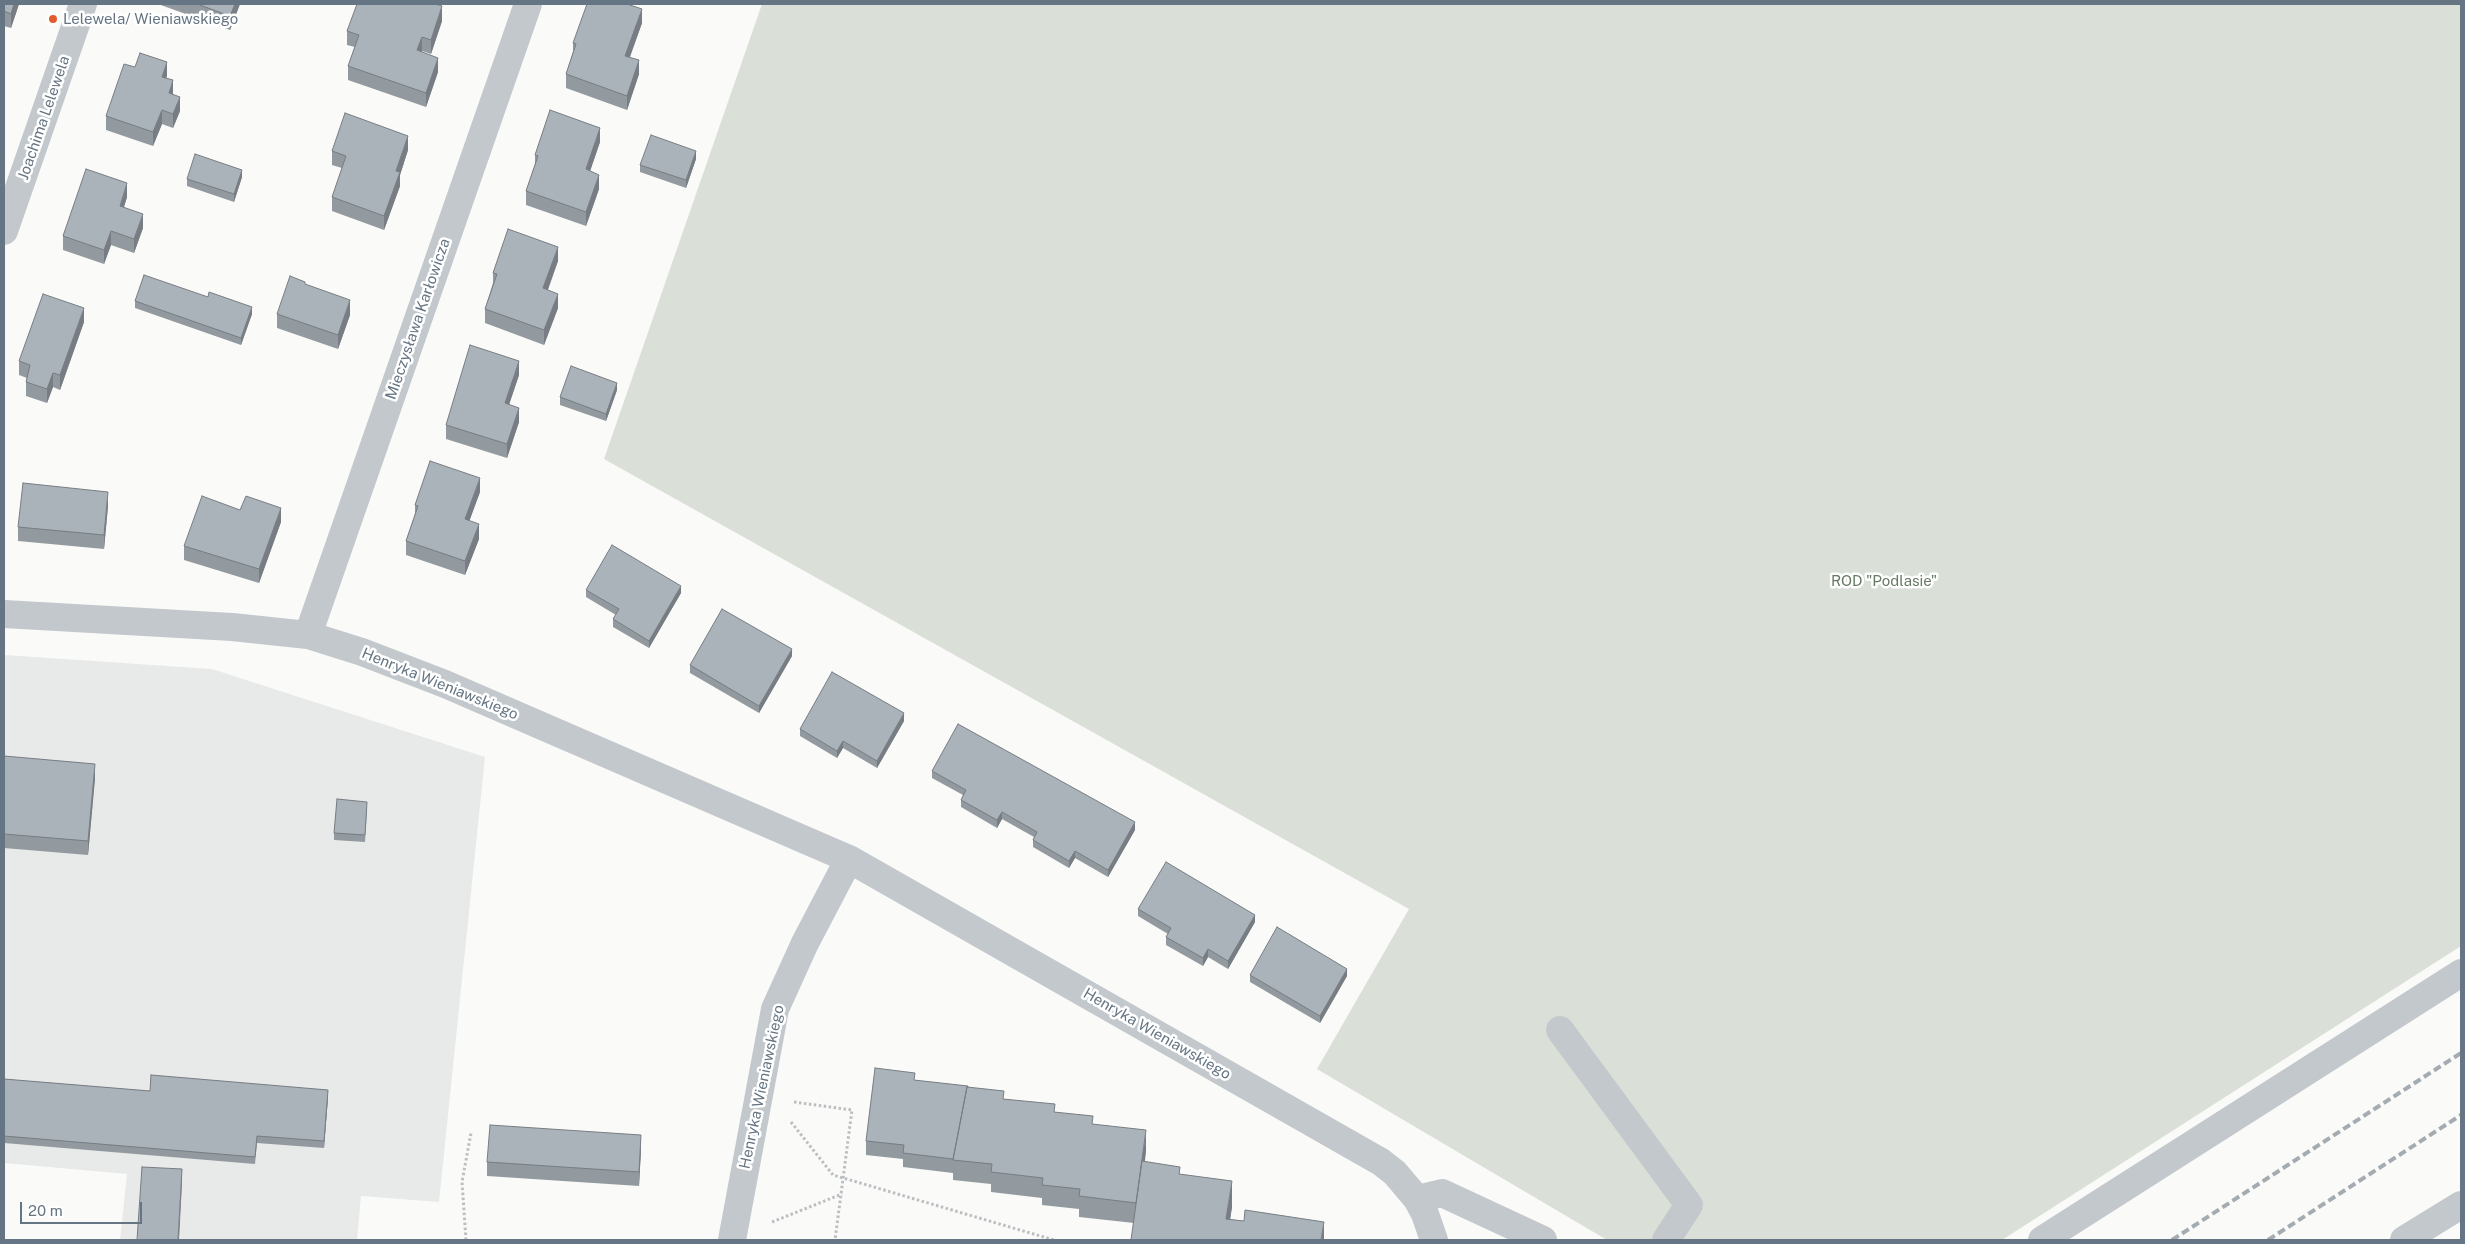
<!DOCTYPE html>
<meta charset="utf-8">
<style>
body{margin:0}
#map{position:relative;width:2465px;height:1244px;overflow:hidden;background:#fafaf8;font-family:"Public Sans",sans-serif}
canvas{display:block}
.frame{position:absolute;inset:0;border:5px solid #657583;pointer-events:none}
.scale{position:absolute;left:20px;top:1202px;width:122px;height:22px;box-sizing:border-box;border:2px solid #657583;border-top:0;padding-left:6px;font-size:15px;line-height:18px;white-space:nowrap;color:#657583;-webkit-text-stroke:4px #fff;paint-order:stroke}
</style>
<div id="map">
<canvas width="2465" height="1244"></canvas>
<div class="frame"></div>
<div class="scale">20 m</div>
</div>
<script>
const context = document.querySelector('canvas').getContext('2d');
context.lineJoin = 'round';
function paint(path, color) {
  context.fillStyle = color;
  context.fill(path, 'evenodd');
}
function poly(rows) {
  const path = new Path2D();
  for (const r of rows) {
    path.moveTo(r[0], r[1]);
    for (let i = 2; i < r.length; i += 2) path.lineTo(r[i], r[i + 1]);
  }
  return path;
}
function strokePath(path, color, width, dash) {
  context.strokeStyle = color;
  context.lineWidth = width;
  context.lineCap = dash ? 'butt' : 'round';
  context.setLineDash(dash || []);
  context.stroke(path);
}
function label(font, color, halo, rows, align = 'center') {
  context.font = font + ' "Public Sans",sans-serif';
  context.lineWidth = 5;
  context.setLineDash([]);
  context.textBaseline = 'middle';
  context.strokeStyle = halo;
  context.fillStyle = color;
  for (const [text, x, y, turn = 0] of rows) {
    context.save();
    context.translate(x, y);
    context.rotate((+turn || 0) * Math.PI / 180);
    context.textAlign = isNaN(turn) ? turn : align;
    if (halo) context.strokeText(text, 0, 0);
    context.fillText(text, 0, 0);
    context.restore();
  }
}
paint(poly([
 [4,655,212,669,485,757,439,1202,361,1196,357,1240,120,1240,127,1174,4,1163]
]), '#e8e9e9');
paint(poly([
 [762,4,2461,4,2461,946,2002,1240,1607,1240,1317,1069,1409,909,604,459]
]), '#dadfd7');
strokePath(poly([
 [794,1102,852,1110,835,1240],
 [791,1122,833,1175,1054,1240],
 [772,1222,842,1194],
 [466,1240,462,1182,471,1133]
]), '#bbbfc2', 3, [2.5, 2.5]);
strokePath(poly([
 [4,231,83,4],
 [4,614,232,627,308,635,362,652,445,684,849,859,1381,1162,1395,1173,1417,1199,1425,1214,1434,1240],
 [308,635,528,4],
 [1560,1030,1689,1205,1666,1240],
 [1417,1199,1442,1193,1543,1240],
 [732,1240,775,1009,805,943,849,859],
 [2042,1240,2461,973],
 [2404,1240,2461,1205]
]), '#c3c8cc', 28);
strokePath(poly([
 [2172,1240,2461,1053],
 [2268,1240,2461,1115]
]), '#a4abb1', 4, [8, 4]);
paint(poly([
 [4,4,19,4,11,28,4,26],
 [158,4,240,4,230,30],
 [442,21,431,54,422,51,422,52,438,72,426,107,348,80,348,66,355,47,347,45,347,31],
 [642,23,630,57,639,74,627,110,566,88,566,74,573,52,573,43],
 [167,76,166,78,180,111,173,128,162,124,153,146,106,130,106,116],
 [600,142,590,171,599,189,586,226,526,205,526,191,535,164,535,155],
 [408,150,400,175,400,186,384,230,332,211,332,197,342,168,332,165,332,151],
 [696,159,686,188,640,172,640,165],
 [242,177,234,202,187,186,187,179],
 [127,197,124,207,143,228,134,253,111,245,104,264,63,250,63,236],
 [558,261,548,290,558,308,544,345,485,323,485,309,493,283,493,273],
 [135,301,252,314,241,345,135,308],
 [277,314,350,315,338,349,277,328],
 [84,322,60,390,53,387,47,403,26,396,26,382,27,378,19,375,19,361],
 [519,375,509,404,519,422,507,458,446,439,446,425],
 [617,390,606,421,560,405,560,397],
 [480,492,469,521,479,539,465,575,406,555,406,541,415,514,415,505],
 [108,506,104,549,18,541,18,527],
 [240,510,281,522,259,583,184,560,184,546],
 [586,590,681,593,649,648,613,627,613,619,616,615,586,597],
 [792,656,759,713,690,673,690,665],
 [904,721,877,768,843,748,837,758,800,736,800,729],
 [4,756,95,778,88,855,4,848],
 [932,771,1135,830,1108,877,1075,858,1069,868,1033,847,1033,840,1034,837,1002,819,997,828,961,807,961,800,963,795,932,778],
 [367,809,365,842,334,840,334,833],
 [1138,909,1255,922,1228,969,1208,957,1203,966,1166,945,1166,937,1168,934,1138,916],
 [1250,975,1347,976,1320,1023,1250,982],
 [4,1079,150,1091,328,1097,324,1148,257,1143,255,1164,4,1143],
 [915,1080,968,1088,1004,1099,1055,1112,1093,1124,1146,1150,1145,1161,1180,1174,1232,1207,1230,1219,1324,1240,1131,1240,1134,1223,1079,1217,1079,1209,1042,1205,1042,1198,991,1192,991,1184,953,1180,953,1173,903,1167,903,1159,866,1155,866,1141],
 [641,1149,639,1186,487,1176,487,1162]
]), '#929a9f');
paint(poly([
 [14,4,19,4,11,28,11,14],
 [235,4,240,4,230,30,230,16],
 [442,6,442,21,431,54,431,40],
 [642,9,642,23,625,70,625,56],
 [422,37,422,51,417,64,417,50],
 [438,58,438,72,426,107,426,93],
 [639,60,639,74,627,110,627,96],
 [167,62,167,76,162,91,162,77],
 [173,80,173,95,169,93],
 [180,97,180,111,173,128,173,114],
 [162,110,162,124,153,146,153,132],
 [600,128,600,142,586,183,586,169],
 [408,136,408,150,400,175,400,186,384,230,384,216,396,171],
 [696,151,696,159,686,188,686,180],
 [242,170,242,177,234,202,234,194],
 [599,175,599,189,586,226,586,212],
 [127,183,127,197,120,220,120,206],
 [143,214,143,228,134,253,134,239],
 [111,231,111,245,104,264,104,250],
 [558,247,558,261,543,302,543,288],
 [558,294,558,308,544,345,544,330],
 [350,300,350,315,338,349,338,335],
 [252,307,252,314,241,345,241,338],
 [84,308,84,322,60,390,60,375],
 [519,361,519,375,505,417,505,403],
 [53,373,53,387,47,403,47,389],
 [617,383,617,390,606,421,606,414],
 [519,408,519,422,507,458,507,444],
 [480,478,480,492,465,533,465,519],
 [108,492,108,506,104,549,104,535],
 [281,508,281,522,259,583,259,569],
 [479,524,479,539,465,575,465,561],
 [681,586,681,593,649,648,649,641],
 [792,649,792,656,759,713,759,706],
 [904,713,904,721,877,768,877,761],
 [843,741,843,748,837,758,837,751],
 [95,764,95,778,88,855,88,841],
 [1002,812,1002,819,997,828,997,820],
 [1135,822,1135,830,1108,877,1108,870],
 [1075,851,1075,858,1069,868,1069,861],
 [1255,915,1255,922,1228,969,1228,961],
 [1208,949,1208,957,1203,966,1203,958],
 [1347,969,1347,976,1320,1023,1320,1016],
 [328,1090,328,1097,324,1148,324,1141],
 [1146,1130,1146,1150,1137,1224,1137,1203],
 [641,1135,641,1149,639,1186,639,1172],
 [182,1169,182,1183,179,1240,178,1240],
 [1232,1181,1232,1207,1227,1240,1226,1219],
 [1324,1222,1324,1240,1321,1240]
]), '#777d82');
const building = poly([
 [4,4,14,4,11,14,4,11,4,4],
 [197,4,235,4,230,16,197,4],
 [357,4,435,4,442,6,431,40,422,37,417,50,438,58,426,93,348,66,359,35,347,31,357,4],
 [587,4,627,4,642,9,625,56,639,60,627,96,566,74,576,44,573,43,587,4],
 [140,53,167,62,162,77,173,80,169,93,180,97,173,114,162,110,153,132,106,116,124,64,135,67,140,53],
 [550,110,600,128,586,169,599,175,586,212,526,191,538,156,535,155,550,110],
 [345,113,408,136,396,171,400,172,384,216,332,197,346,156,332,151,345,113],
 [651,135,696,151,686,180,640,165,651,135],
 [195,154,242,170,234,194,187,179,195,154],
 [86,169,127,183,120,206,143,214,134,239,111,231,104,250,63,236,86,169],
 [508,229,558,247,543,288,558,294,544,330,485,309,497,274,493,273,508,229],
 [144,275,208,297,209,292,252,307,241,338,135,301,144,275],
 [290,276,305,282,305,284,350,300,338,335,277,314,290,276],
 [43,294,84,308,60,375,53,373,47,389,26,382,30,365,19,361,43,294],
 [470,345,519,361,505,403,519,408,507,444,446,425,470,345],
 [571,366,617,383,606,414,560,397,571,366],
 [430,461,480,478,465,519,479,524,465,561,406,541,418,506,415,505,430,461],
 [23,483,108,492,104,535,18,527,23,483],
 [202,496,240,510,246,496,281,508,259,569,184,546,202,496],
 [612,545,681,586,649,641,613,619,619,609,586,590,612,545],
 [722,609,792,649,759,706,690,665,722,609],
 [832,672,904,713,877,761,843,741,837,751,800,729,832,672],
 [958,724,1135,822,1108,870,1075,851,1069,861,1033,840,1037,832,1002,812,997,820,961,800,966,790,932,771,958,724],
 [4,756,95,764,88,841,4,834,4,756],
 [337,799,367,802,365,835,334,833,337,799],
 [1166,862,1255,915,1228,961,1208,949,1203,958,1166,937,1171,928,1138,909,1166,862],
 [1277,927,1347,969,1320,1016,1250,975,1277,927],
 [875,1068,915,1073,914,1080,968,1086,968,1087,967,1087,953,1159,903,1153,904,1145,866,1141,875,1068],
 [151,1075,328,1090,324,1141,257,1136,255,1157,4,1136,4,1079,150,1091,151,1075],
 [967,1087,1004,1091,1003,1099,1055,1104,1054,1112,1093,1116,1092,1124,1146,1130,1136,1203,1079,1196,1080,1189,1042,1185,1043,1178,991,1172,992,1164,953,1160,967,1087],
 [490,1125,641,1135,639,1172,487,1162,490,1125],
 [1142,1161,1180,1167,1179,1174,1232,1181,1226,1219,1244,1221,1245,1210,1324,1222,1321,1240,1131,1240,1142,1161],
 [142,1167,182,1169,178,1240,137,1240,142,1167]
]);
paint(building, '#aab3b9');
strokePath(building, '#777d82', 1);
for (const [x, y, r, color] of [
 [53,19,5,"#e45b2e"]
]) {
  const dot = new Path2D();
  dot.arc(x, y, r, 0, 2 * Math.PI);
  context.fillStyle = color;
  context.fill(dot);
  strokePath(dot, '#fff', 2);
}
label('15px', '#657583', '#fff', [
 ["Lelewela/ Wieniawskiego",63,19]
], 'left');
label('15px', '#657583', '#fff', [
 ["Joachima Lelewela",44,118,-71],
 ["Mieczysława Karłowicza",418,319,-71],
 ["Henryka Wieniawskiego",440,684,22],
 ["Henryka Wieniawskiego",1157,1034,30],
 ["Henryka Wieniawskiego",762,1087,-78]
]);
label('15px', '#677a64', '#fff', [
 ["ROD \"Podlasie\"",1884,581]
]);
</script>
